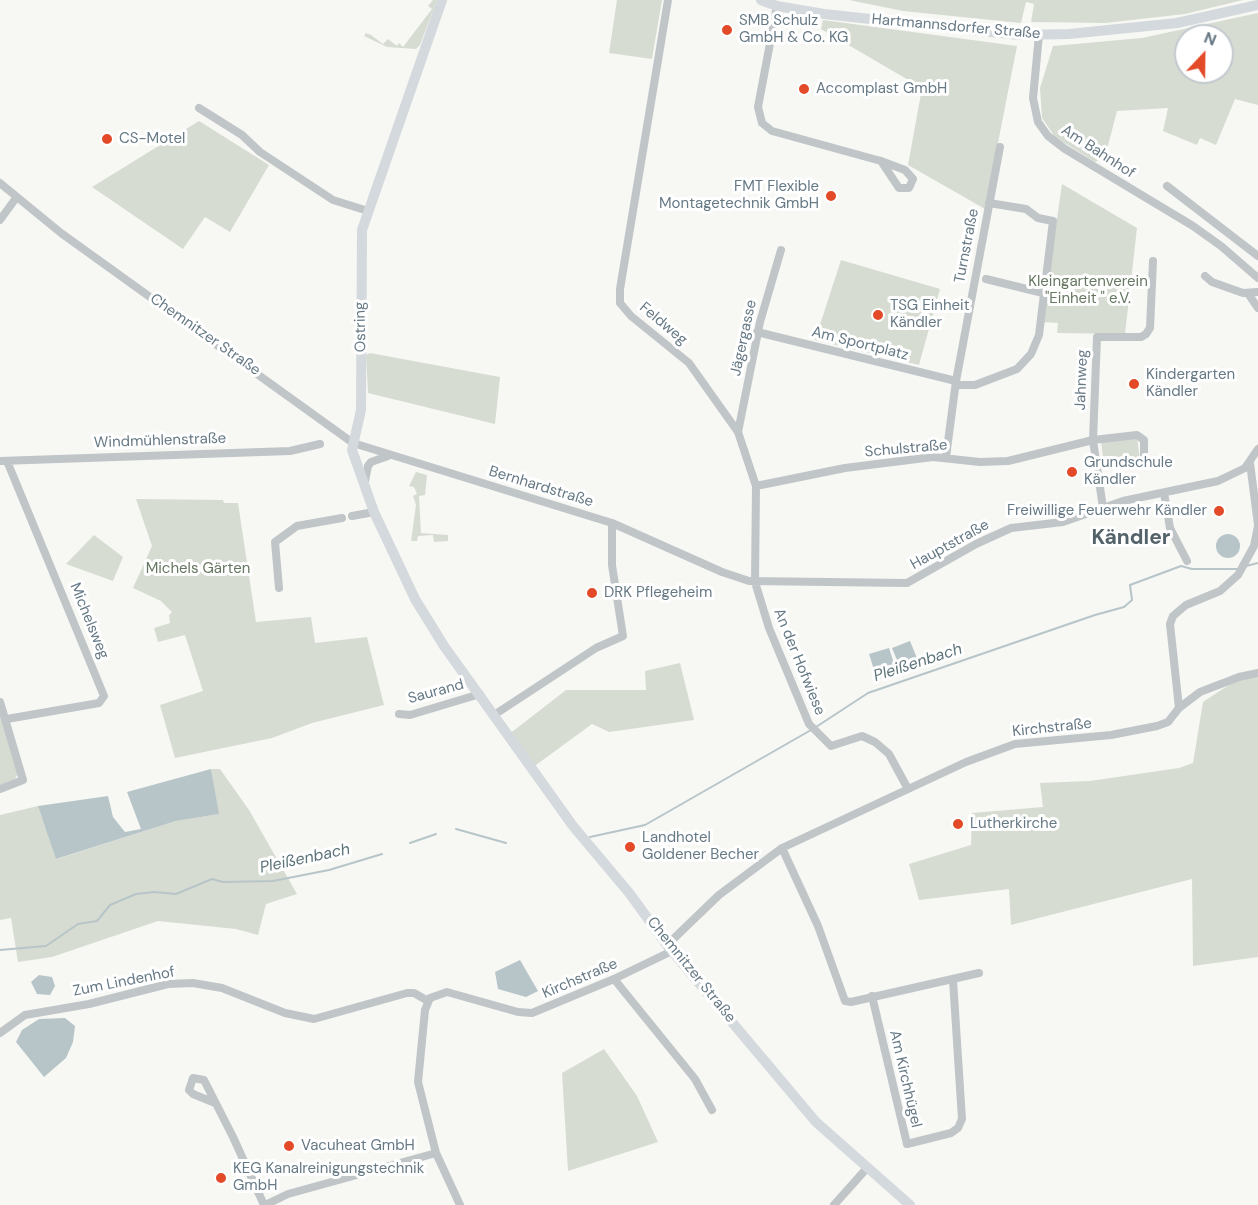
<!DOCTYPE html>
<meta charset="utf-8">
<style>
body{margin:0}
#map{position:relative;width:1258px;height:1205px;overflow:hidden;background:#f7f7f4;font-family:"DM Sans",sans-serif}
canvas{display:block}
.north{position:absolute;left:1174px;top:24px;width:60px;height:60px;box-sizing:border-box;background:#fff;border:2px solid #c2c9ce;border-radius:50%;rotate:22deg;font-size:16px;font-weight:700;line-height:24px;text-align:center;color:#667985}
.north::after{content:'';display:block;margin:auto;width:21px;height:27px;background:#e34a28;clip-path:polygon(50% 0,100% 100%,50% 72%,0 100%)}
</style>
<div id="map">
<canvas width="1258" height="1205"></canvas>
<div class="north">N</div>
</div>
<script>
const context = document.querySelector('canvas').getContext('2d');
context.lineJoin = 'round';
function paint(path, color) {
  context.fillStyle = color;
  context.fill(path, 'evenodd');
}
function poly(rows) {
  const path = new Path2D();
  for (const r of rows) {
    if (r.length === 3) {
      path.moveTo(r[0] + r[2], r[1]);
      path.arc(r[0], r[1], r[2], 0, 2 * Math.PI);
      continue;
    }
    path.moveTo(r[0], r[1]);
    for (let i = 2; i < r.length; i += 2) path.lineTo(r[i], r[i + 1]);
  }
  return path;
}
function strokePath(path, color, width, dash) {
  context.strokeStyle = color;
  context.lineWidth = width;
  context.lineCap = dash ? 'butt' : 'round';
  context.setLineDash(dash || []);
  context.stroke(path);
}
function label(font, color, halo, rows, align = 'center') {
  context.font = font + ' "DM Sans",sans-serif';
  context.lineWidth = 6;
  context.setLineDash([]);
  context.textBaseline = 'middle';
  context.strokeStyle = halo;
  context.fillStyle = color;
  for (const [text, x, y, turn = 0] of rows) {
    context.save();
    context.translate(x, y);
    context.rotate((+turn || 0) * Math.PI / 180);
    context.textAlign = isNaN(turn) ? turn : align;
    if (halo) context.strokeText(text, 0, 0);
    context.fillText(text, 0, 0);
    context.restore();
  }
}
paint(poly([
 [433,0,437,0,420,45,416,49,387,47,364,36,366,33,371,35,383,44,388,39,397,46,399,43,403,47,432,9,428,6],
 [617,0,662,0,652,59,609,53],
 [849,0,1243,0,1185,14,1105,23,1031,22,1034,4,1026,2,1021,23,903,11],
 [1258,13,1258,105,1235,99,1216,145,1200,138,1197,145,1163,131,1168,108,1117,111,1105,157,1095,162,1055,137,1042,118,1040,88,1053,46,1142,38],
 [1186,36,1222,36,1222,72,1186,72],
 [823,20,1017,46,985,209,908,165,922,88,821,29],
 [199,121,269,165,230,232,205,217,183,249,92,187],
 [1062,184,1137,228,1125,334,1057,333,1058,323,1042,322],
 [841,260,940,289,919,365,815,340],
 [370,353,500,377,495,424,368,393,366,355],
 [1137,436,1140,461,1104,466,1101,441],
 [416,472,427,475,425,495,419,496,421,533,448,535,448,541,434,542,433,535,418,536,417,541,411,541,416,505,413,496,417,494,414,487,409,486],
 [136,499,223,500,224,503,238,503,256,622,311,617,315,643,367,637,384,705,312,723,272,738,175,758,160,705,203,691,185,635,158,642,154,628,170,623,169,615,172,612,161,601,133,588,152,546],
 [94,535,123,557,113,581,66,564],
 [680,663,694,720,609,732,592,724,532,768,508,735,566,690,646,690,645,671],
 [1258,676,1258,957,1193,966,1192,879,1011,925,1009,889,919,900,909,864,971,845,972,813,1043,807,1040,783,1090,781,1179,768,1193,763,1203,702,1238,679],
 [0,715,19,772,15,779,0,785],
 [211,769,220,769,249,810,297,894,266,904,258,935,236,929,158,921,52,957,18,962,11,918,0,920,0,815,38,806,57,859,176,821,218,814],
 [604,1049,637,1096,658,1142,568,1171,562,1073]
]), '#d7dcd3');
paint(poly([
 [1228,546,12],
 [910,641,919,663,901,670,892,648],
 [889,648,897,673,877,679,869,654],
 [211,769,219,814,176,821,56,859,38,806,108,796,113,817,125,832,141,829,127,792],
 [520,960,538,991,526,997,498,989,495,972],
 [39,975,52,977,55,986,50,995,37,994,31,982],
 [65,1018,75,1026,73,1042,66,1058,44,1077,16,1042,22,1030,39,1019]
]), '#b7c5c8');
strokePath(poly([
 [1246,566,1258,563],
 [816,727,868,693,1095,615,1124,607,1132,600,1130,585,1181,566,1192,569,1238,569],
 [456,829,506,843],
 [590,837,645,825,811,730],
 [410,843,436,834],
 [0,950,46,946,78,924,97,921,110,905,136,894,154,892,176,894,212,879,223,882,273,881,329,870,382,854]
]), '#b7c5c8', 2);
strokePath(poly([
 [668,0,620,289,620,303,631,316,689,363,738,432,756,486,755,582,769,628,809,724,831,746,862,736,875,742,889,754,908,789],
 [777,6,758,107,762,123,772,131,881,161,905,170,913,179,909,188,899,188,881,161],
 [1039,35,1033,98,1038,122,1048,136,1065,149,1193,226,1221,246,1258,278],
 [199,108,242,135,260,152,333,200,368,211],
 [0,183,61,233,353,443,612,523,722,572,749,581,907,583,976,544,1011,528,1063,522,1123,501,1218,481,1245,468,1258,449],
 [1167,186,1258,256],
 [0,220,16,198],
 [1205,276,1212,282,1243,293,1258,292],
 [986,279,1043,293],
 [1249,295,1258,308],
 [757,332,956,381],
 [956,385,975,385,1017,369,1031,354,1039,335,1053,221,1038,218,1026,209,989,203],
 [738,432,760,322,781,250],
 [946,457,956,381,1000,147],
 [0,461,290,451,320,444],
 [1250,463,1258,525],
 [365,481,368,466,371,462,388,456],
 [756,486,845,468,933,457,980,462,1008,461,1093,440,1137,435,1144,440,1144,465],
 [1164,493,1170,528,1187,561],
 [1103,508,1093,440,1097,337,1141,337,1146,334,1150,328,1153,261],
 [352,516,374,512],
 [279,588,275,542,297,526,342,518],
 [0,702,23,780,0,789],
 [1179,708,1170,624,1173,616,1186,605,1220,591,1238,575,1254,546,1258,526],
 [399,714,410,715,480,694],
 [494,715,596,648,623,636,612,565,612,523],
 [7,719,99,703,104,696,7,461],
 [782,848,818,926,845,1001,851,1002,979,973],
 [667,945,719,895,782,848,966,762,1015,744,1111,735,1157,726,1168,722,1179,708,1200,692,1239,677,1258,673],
 [614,979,695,1079,712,1110],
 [872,996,907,1144,951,1133,958,1128,962,1119,953,980],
 [0,1033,25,1015,89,1004,168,984,193,983,222,988,285,1013,314,1019,407,993,414,993,428,1001],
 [215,1103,193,1094,189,1090,193,1078,204,1080,233,1137,264,1205],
 [265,1205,288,1194,436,1153],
 [460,1205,436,1153,418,1082,425,1010,430,998,447,992,518,1012,532,1013,614,979,672,951],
 [834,1205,867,1168]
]), '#c0c5c8', 8);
strokePath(poly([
 [442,0,362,230,361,410,352,450,374,512,415,599,444,646,573,826,630,894,667,945,816,1122,910,1205],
 [761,0,777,6,824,14,1019,35,1069,34,1177,23,1258,5]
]), '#d4d9dd', 10);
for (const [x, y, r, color] of [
 [727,30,6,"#e34a28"],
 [804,89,6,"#e34a28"],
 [107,139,6,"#e34a28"],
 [831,196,6,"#e34a28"],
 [878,315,6,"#e34a28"],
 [1134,384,6,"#e34a28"],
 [1072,472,6,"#e34a28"],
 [1219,511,6,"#e34a28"],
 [592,593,6,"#e34a28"],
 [958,824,6,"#e34a28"],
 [630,847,6,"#e34a28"],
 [289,1146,6,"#e34a28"],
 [221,1178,6,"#e34a28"]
]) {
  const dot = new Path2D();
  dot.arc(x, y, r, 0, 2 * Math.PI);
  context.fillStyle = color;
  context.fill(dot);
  strokePath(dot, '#fff', 2);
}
label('15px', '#667985', '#fff', [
 ["SMB Schulz",739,21],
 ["GmbH & Co. KG",739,38],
 ["Accomplast GmbH",816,89],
 ["CS-Motel",119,139],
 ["FMT Flexible",819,187,"right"],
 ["Montagetechnik GmbH",819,204,"right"],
 ["TSG Einheit",890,306],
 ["Kändler",890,323],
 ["Kindergarten",1146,375],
 ["Kändler",1146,392],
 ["Grundschule",1084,463],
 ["Kändler",1084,480],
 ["Freiwillige Feuerwehr Kändler",1207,511,"right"],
 ["DRK Pflegeheim",604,593],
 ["Lutherkirche",970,824],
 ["Landhotel",642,838],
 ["Goldener Becher",642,855],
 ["Vacuheat GmbH",301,1146],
 ["KEG Kanalreinigungstechnik",233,1169],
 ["GmbH",233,1186]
], 'left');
label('15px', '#667985', '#fff', [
 ["Hartmannsdorfer Straße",956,27,5],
 ["Am Bahnhof",1098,152,33],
 ["Turnstraße",967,246,-79],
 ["Feldweg",663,324,40],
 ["Ostring",361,327,-91],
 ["Chemnitzer Straße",205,335,35],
 ["Jägergasse",744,338,-78],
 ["Am Sportplatz",860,344,14],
 ["Jahnweg",1082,380,-88],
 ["Windmühlenstraße",160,441,-2],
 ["Schulstraße",906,449,-5],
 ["Bernhardstraße",541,487,17],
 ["Hauptstraße",950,545,-29],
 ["Michelsweg",89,621,68],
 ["An der Hofwiese",799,662,68],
 ["Saurand",436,692,-15],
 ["Kirchstraße",1052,728,-6],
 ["Chemnitzer Straße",691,970,51],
 ["Kirchstraße",580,979,-23],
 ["Zum Lindenhof",124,982,-11],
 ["Am Kirchhügel",905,1079,77]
]);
label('15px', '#667761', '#fff', [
 ["Kleingartenverein",1088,282],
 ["\"Einheit \" e.V.",1088,299],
 ["Michels Gärten",198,569]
]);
label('italic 16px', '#5d747a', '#fff', [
 ["Pleißenbach",918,663,-18],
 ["Pleißenbach",305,859,-12]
]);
label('bold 21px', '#54626a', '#fff', [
 ["Kändler",1131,538]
]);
</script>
